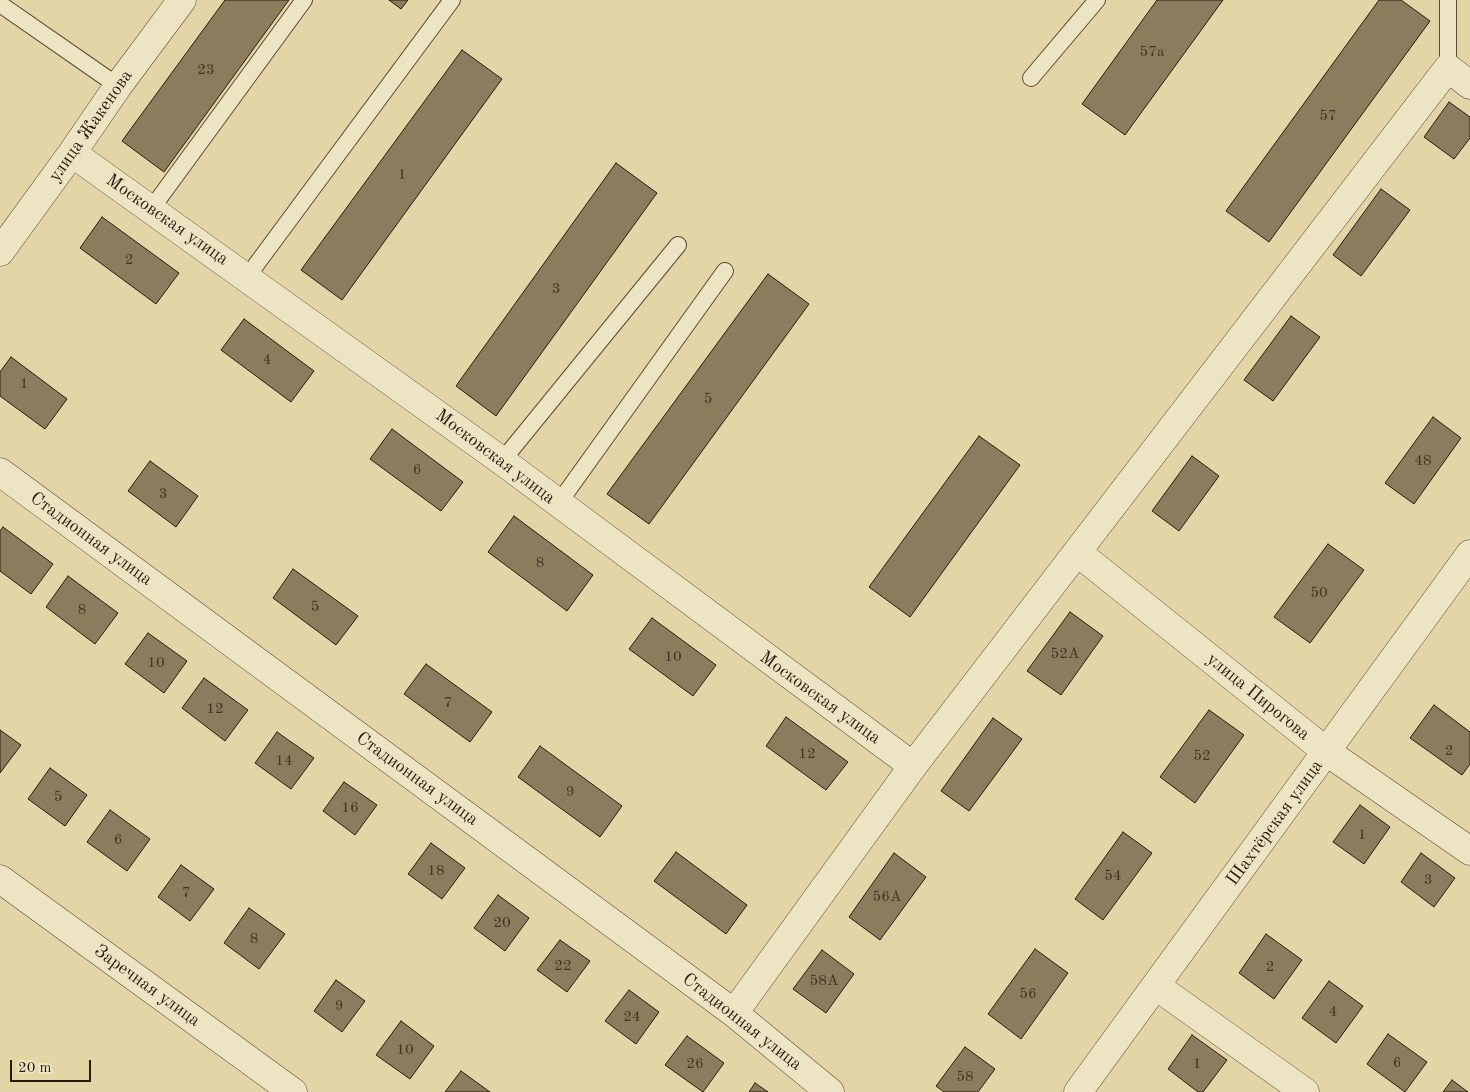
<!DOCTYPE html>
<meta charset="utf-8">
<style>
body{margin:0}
#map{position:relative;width:1470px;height:1092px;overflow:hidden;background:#e3d5a5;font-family:"Old Standard TT",serif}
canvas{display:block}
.scale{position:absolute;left:10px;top:1060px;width:81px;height:22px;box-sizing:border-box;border:2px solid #2b1b0f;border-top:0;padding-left:6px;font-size:15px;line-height:18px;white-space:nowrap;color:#2b1b0f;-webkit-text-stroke:4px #ede4c4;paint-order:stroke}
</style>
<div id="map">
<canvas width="1470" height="1092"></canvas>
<div class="scale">20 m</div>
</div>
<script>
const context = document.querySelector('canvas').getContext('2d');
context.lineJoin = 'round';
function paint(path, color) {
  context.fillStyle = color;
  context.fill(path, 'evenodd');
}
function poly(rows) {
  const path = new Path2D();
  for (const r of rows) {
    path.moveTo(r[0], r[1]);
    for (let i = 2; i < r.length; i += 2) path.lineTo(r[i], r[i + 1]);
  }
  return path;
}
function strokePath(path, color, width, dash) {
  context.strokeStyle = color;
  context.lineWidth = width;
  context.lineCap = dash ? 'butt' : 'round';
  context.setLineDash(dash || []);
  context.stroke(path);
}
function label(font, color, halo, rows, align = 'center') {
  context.font = font + ' "Old Standard TT",serif';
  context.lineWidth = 5;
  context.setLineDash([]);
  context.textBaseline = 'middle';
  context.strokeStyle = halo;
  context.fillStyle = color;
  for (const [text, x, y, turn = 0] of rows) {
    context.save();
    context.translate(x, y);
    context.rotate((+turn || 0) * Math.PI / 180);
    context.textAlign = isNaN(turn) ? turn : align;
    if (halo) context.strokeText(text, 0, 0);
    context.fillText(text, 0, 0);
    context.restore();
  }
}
const building = poly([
 [225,0,289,0,164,172,122,141,225,0],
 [389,0,408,0,401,9,389,0],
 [1157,0,1223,0,1125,135,1082,104,1157,0],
 [1379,0,1401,0,1430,21,1269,242,1226,211,1379,0],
 [462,50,502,79,342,300,301,270,462,50],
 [1449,102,1470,117,1470,138,1454,159,1424,137,1449,102],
 [616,163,657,193,496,416,456,386,616,163],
 [1381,189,1410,210,1361,276,1333,255,1381,189],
 [102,217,179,273,156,304,80,248,102,217],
 [768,274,809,304,649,524,607,494,768,274],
 [1291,316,1320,337,1273,401,1244,380,1291,316],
 [244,319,314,371,291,402,221,350,244,319],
 [11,357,67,399,45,429,0,396,0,372,11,357],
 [1433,417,1461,438,1414,504,1385,483,1433,417],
 [392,429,463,482,441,511,370,459,392,429],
 [979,436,1020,465,910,617,869,587,979,436],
 [1192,456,1219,476,1179,531,1152,511,1192,456],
 [150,461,198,496,176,527,128,491,150,461],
 [514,516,593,575,567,611,488,552,514,516],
 [3,527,53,564,31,594,0,571,0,531,3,527],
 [1328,544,1364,570,1310,643,1274,617,1328,544],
 [293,569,358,616,336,645,273,598,293,569],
 [68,576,118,613,95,644,46,607,68,576],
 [1070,612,1103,636,1061,695,1027,671,1070,612],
 [652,618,716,665,693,696,629,649,652,618],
 [148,633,187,661,164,693,125,664,148,633],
 [426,664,492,712,470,742,404,694,426,664],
 [204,678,248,710,225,741,182,708,204,678],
 [1434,705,1470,732,1470,764,1462,775,1410,738,1434,705],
 [1209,710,1244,735,1195,803,1160,777,1209,710],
 [786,717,848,762,826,790,766,746,786,717],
 [993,718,1022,739,969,811,941,791,993,718],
 [0,730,21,745,0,773,0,730],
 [277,732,314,758,291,789,255,763,277,732],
 [540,746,622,806,600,837,518,777,540,746],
 [50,768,87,795,65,826,28,799,50,768],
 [344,782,377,805,355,835,323,811,344,782],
 [1360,805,1390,827,1364,864,1333,842,1360,805],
 [110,810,150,839,127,871,87,842,110,810],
 [1123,832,1152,853,1103,920,1075,899,1123,832],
 [431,843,465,868,442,899,408,874,431,843],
 [676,852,747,905,726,934,654,881,676,852],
 [894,853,926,877,880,940,849,917,894,853],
 [1421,853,1455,878,1434,907,1401,882,1421,853],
 [181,865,214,889,190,921,158,897,181,865],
 [498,895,529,918,505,951,474,928,498,895],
 [249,908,285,934,259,969,224,943,249,908],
 [1266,934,1302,960,1274,999,1239,973,1266,934],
 [560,940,590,961,567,992,537,970,560,940],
 [1035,949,1068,973,1021,1039,988,1014,1035,949],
 [822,950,854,974,826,1013,793,989,822,950],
 [336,980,365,1001,342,1032,314,1011,336,980],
 [1329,981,1363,1006,1336,1043,1302,1018,1329,981],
 [629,990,659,1012,636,1044,605,1021,629,990],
 [401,1021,434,1046,410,1079,376,1055,401,1021],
 [1388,1034,1427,1062,1405,1092,1367,1064,1388,1034],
 [1192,1035,1227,1060,1203,1092,1198,1092,1168,1069,1192,1035],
 [687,1036,724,1063,703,1092,665,1065,687,1036],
 [965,1047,995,1069,978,1092,944,1092,936,1086,965,1047],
 [461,1071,490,1092,445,1092,461,1071],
 [1452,1080,1468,1092,1443,1092,1452,1080],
 [755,1083,768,1092,749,1092,755,1083]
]);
paint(building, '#8b7c5d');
strokePath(building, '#2b1b0f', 1);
const service = poly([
 [1448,0,1448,68],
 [0,4,118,86],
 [1031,78,1097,0],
 [152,208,304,0],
 [247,277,452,0],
 [502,461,678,245],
 [558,504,725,271]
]);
const minor = poly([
 [72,153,502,461,913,766],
 [0,252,72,153,118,86,182,0],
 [0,472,734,1013,830,1092],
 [1077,552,1327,752,1470,851],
 [0,879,293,1092],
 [1156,986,1305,1092],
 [734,1013,913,766,1448,68,1470,85],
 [1078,1092,1470,554]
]);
strokePath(service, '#594a34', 18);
strokePath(minor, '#594a34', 29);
strokePath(service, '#ede4c4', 16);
strokePath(minor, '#ede4c4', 28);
label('15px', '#433322', null, [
 ["57а",1152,52],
 ["23",206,70],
 ["57",1328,116],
 ["1",402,175],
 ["2",129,260],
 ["3",556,289],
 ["4",267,360],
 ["1",24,384],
 ["5",708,399],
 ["48",1423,461],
 ["6",417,470],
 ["3",163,494],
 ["8",540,563],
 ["50",1319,593],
 ["5",315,607],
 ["8",82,610],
 ["52А",1065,654],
 ["10",673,657],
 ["10",156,663],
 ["7",448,703],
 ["12",215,709],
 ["2",1449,751],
 ["12",807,754],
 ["52",1202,756],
 ["14",284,761],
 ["9",570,792],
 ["5",58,797],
 ["16",350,808],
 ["1",1362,835],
 ["6",118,840],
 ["18",436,871],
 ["54",1113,876],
 ["3",1428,880],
 ["7",186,893],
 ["56А",887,897],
 ["20",502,923],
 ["8",254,939],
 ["22",563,966],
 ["2",1270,967],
 ["58А",824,981],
 ["56",1028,994],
 ["9",339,1006],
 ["4",1333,1012],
 ["24",632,1017],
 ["10",405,1050],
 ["6",1397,1063],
 ["26",695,1064],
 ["1",1197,1064],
 ["58",965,1077]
]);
label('18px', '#2b1b0f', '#ede4c4', [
 ["улица Жакенова",91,126,-55],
 ["Московская улица",167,220,35],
 ["Московская улица",495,457,37],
 ["Стадионная улица",91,539,36],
 ["улица Пирогова",1258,697,39],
 ["Московская улица",820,698,36],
 ["Стадионная улица",417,779,36],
 ["Шахтёрская улица",1275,823,-54],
 ["Заречная улица",147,986,36],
 ["Стадионная улица",742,1022,38]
]);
</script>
